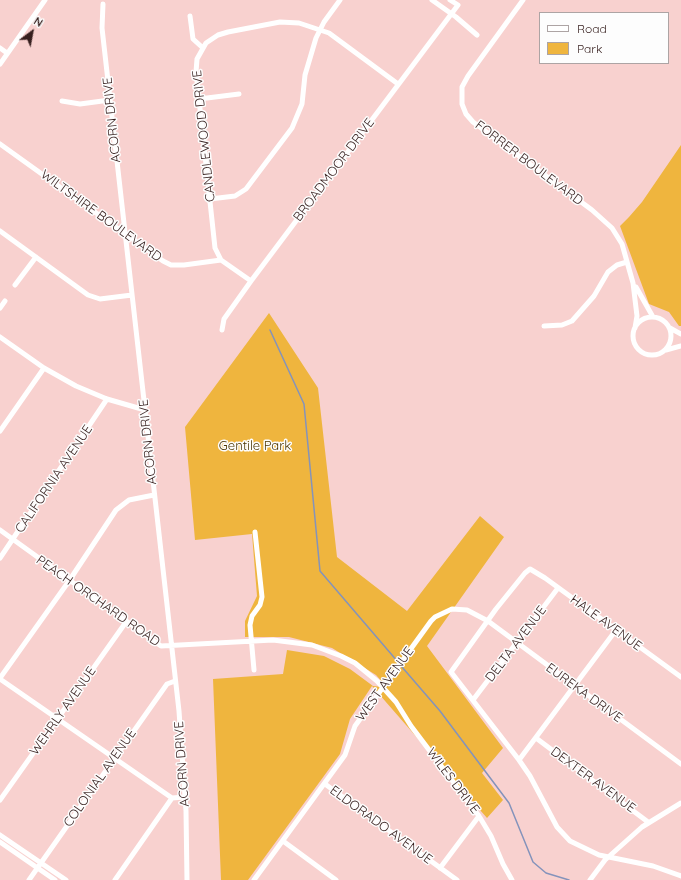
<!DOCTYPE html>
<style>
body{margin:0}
#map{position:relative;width:681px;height:880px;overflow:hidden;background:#f8d1cf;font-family:Quicksand,sans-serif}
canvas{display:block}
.legend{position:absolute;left:539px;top:12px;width:130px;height:52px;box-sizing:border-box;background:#fdfdfd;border:1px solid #ada4a4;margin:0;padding:5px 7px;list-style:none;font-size:12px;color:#361f1e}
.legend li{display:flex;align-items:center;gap:8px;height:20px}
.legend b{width:20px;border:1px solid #ada4a4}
.north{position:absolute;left:12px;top:12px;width:40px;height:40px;-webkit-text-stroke:3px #fdfdfd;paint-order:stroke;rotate:32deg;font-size:11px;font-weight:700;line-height:16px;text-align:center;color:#361f1e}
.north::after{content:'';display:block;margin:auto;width:14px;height:18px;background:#361f1e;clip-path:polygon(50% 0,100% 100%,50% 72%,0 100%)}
</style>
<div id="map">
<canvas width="681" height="880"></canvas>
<ul class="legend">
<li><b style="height:5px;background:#fff"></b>Road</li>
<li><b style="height:11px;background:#efb53e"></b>Park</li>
</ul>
<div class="north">N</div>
</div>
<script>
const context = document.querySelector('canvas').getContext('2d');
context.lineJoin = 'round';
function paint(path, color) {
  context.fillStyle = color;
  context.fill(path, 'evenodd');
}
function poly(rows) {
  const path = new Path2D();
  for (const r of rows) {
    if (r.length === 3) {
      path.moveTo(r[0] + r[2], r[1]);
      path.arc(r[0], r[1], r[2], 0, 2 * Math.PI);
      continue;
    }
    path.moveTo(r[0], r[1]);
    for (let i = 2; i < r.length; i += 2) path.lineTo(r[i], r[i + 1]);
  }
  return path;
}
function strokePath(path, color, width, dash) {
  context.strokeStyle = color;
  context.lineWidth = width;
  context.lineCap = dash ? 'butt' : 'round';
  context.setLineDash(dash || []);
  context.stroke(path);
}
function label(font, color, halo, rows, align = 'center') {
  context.font = font + ' Quicksand,sans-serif';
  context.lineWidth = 3;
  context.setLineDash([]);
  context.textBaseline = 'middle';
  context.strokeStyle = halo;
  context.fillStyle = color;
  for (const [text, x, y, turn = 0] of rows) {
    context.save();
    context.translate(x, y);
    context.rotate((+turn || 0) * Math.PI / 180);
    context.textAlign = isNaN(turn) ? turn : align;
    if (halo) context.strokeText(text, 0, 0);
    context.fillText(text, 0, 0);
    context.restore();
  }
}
paint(poly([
 [681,145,681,326,679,326,669,312,649,304,620,226,629,217,642,202],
 [269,313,318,388,337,557,407,611,480,516,504,537,427,646,503,748,482,773,503,800,487,818,372,686,350,719,340,754,248,880,221,880,213,679,283,674,287,650,324,656,350,669,373,686,383,687,383,683,376,675,332,648,289,637,245,637,245,621,257,596,252,534,195,540,185,427]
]), '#efb53e');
strokePath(poly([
 [270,330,304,404,320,571,398,662],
 [402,667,440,711,509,803,533,862,546,873,569,880]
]), '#8493bb', 1.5);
strokePath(poly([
 [432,0,456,17,477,35],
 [523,0,468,76,462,87,462,104,466,114,473,122,592,210,612,228,622,244,633,283,637,316,635,328],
 [103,4,102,28,179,711,186,811,187,880],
 [190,16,193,39,203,48],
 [0,48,7,53],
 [0,64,45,0],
 [199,99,239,94],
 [62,101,80,104,110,100],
 [0,144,163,261,171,265,184,265,221,260,251,281],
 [210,199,235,196,246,189,292,128,302,104,305,75,316,38,324,22,340,0],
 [0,231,88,295,100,299,132,295],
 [221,260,215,248,196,72,197,59,206,43,218,35,228,32,280,22,299,23,329,33,398,84],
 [15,285,36,257],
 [636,287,653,317],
 [0,308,5,301],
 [652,336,19],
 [544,326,562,325,572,321,594,296,608,272,617,265,627,262],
 [670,328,681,334],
 [222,330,224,319,251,281,458,5,450,0],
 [0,337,44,368,76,386,107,399,145,410],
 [666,350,681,346],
 [0,431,44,368],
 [0,530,161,646,273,640,312,645,341,656,355,663,377,681,396,702,411,726,479,816,491,836,503,864,512,880],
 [0,558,107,399],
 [254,670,250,625,252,616,260,605,262,597,255,532],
 [681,677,545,578,530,569,525,573,496,609,451,672,519,760,530,776,557,827,570,841,599,855,653,866,681,876],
 [0,678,69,581,116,510,129,500,154,495],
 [0,679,172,798],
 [473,700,558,588],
 [536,738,648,822],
 [519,760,616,630],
 [325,784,457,880],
 [0,800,126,622],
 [0,835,66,880],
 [283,841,336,880],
 [0,842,55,880],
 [440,868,479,816],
 [29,880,167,684,175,681],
 [115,880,172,798,185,797],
 [254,880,345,755,355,726,431,621,435,617,452,609,467,610,488,621,681,764],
 [590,880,605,860,642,827,681,803]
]), '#fff', 5);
label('13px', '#361f1e', '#fdfdfd', [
 ["ACORN DRIVE",112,120,-96],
 ["CANDLEWOOD DRIVE",204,136,-96],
 ["FORRER BOULEVARD",529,163,37],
 ["BROADMOOR DRIVE",334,170,-53],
 ["WILTSHIRE BOULEVARD",101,216,36],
 ["ACORN DRIVE",148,442,-96],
 ["CALIFORNIA AVENUE",54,479,-56],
 ["PEACH ORCHARD ROAD",98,601,35],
 ["HALE AVENUE",606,623,36],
 ["DELTA AVENUE",516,644,-53],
 ["WEST AVENUE",385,684,-54],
 ["EUREKA DRIVE",584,693,36],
 ["WEHRLY AVENUE",63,711,-55],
 ["ACORN DRIVE",182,764,-94],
 ["COLONIAL AVENUE",100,778,-55],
 ["DEXTER AVENUE",593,780,36],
 ["WILES DRIVE",453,781,53],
 ["ELDORADO AVENUE",381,825,36]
]);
label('13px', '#4b3501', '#fdfdfd', [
 ["Gentile Park",255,446]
]);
</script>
